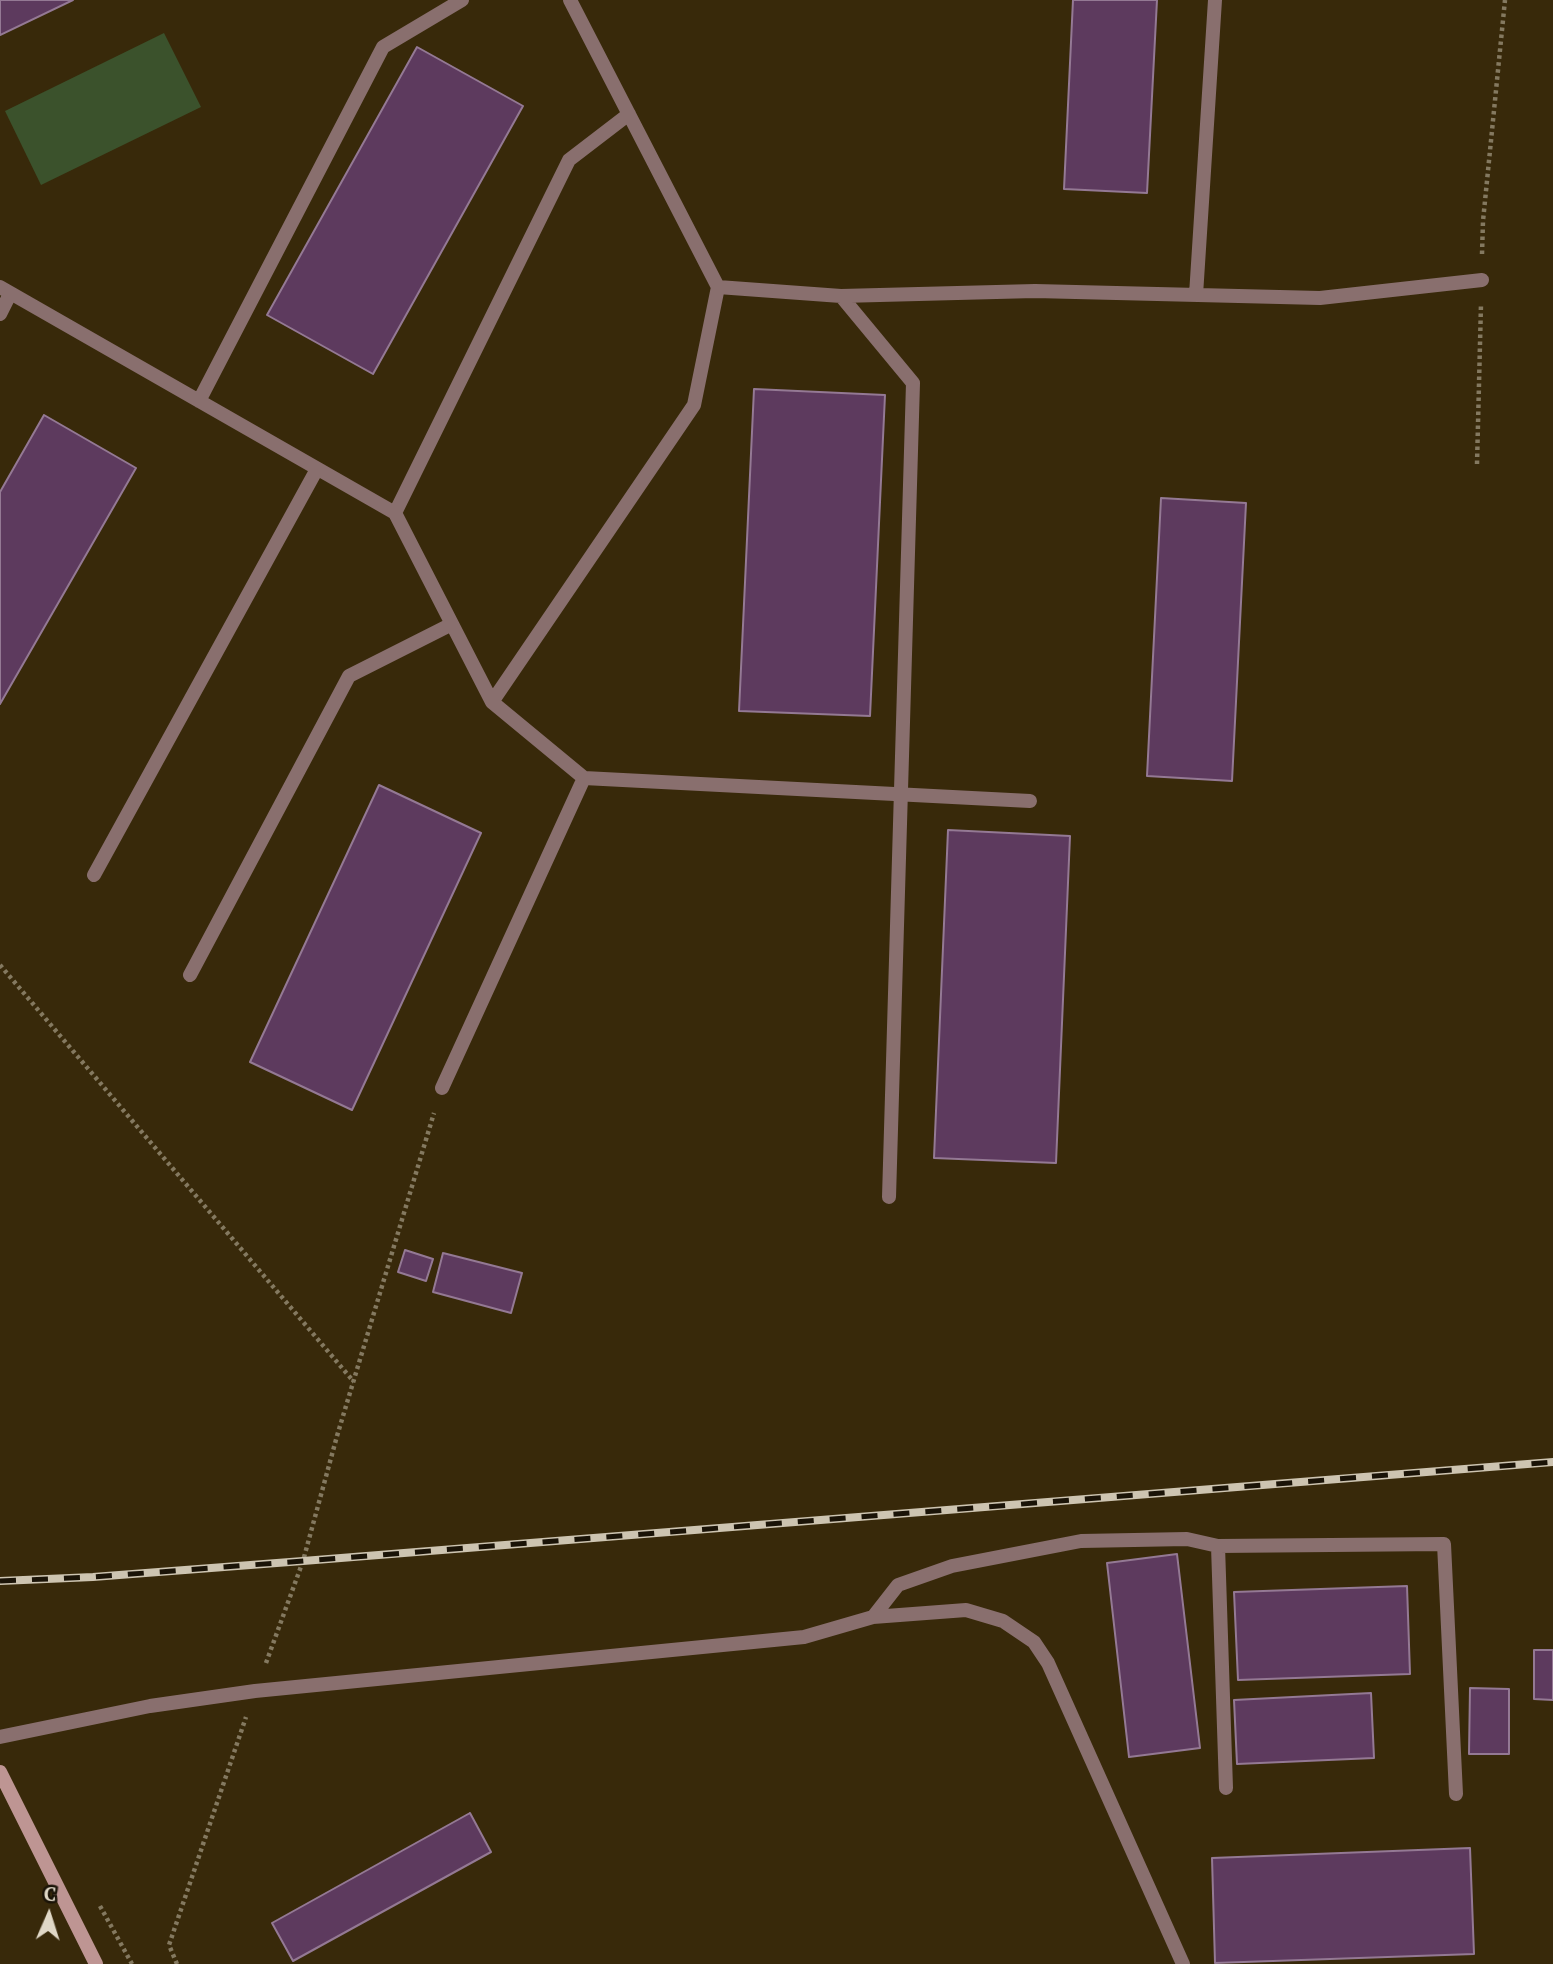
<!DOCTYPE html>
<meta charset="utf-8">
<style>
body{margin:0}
#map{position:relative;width:1553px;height:1964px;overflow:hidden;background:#38290a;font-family:"PT Serif",serif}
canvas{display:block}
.north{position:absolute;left:14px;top:1880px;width:70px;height:70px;-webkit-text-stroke:5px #1a1307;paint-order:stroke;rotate:3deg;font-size:19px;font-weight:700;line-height:28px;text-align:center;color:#e0d8c7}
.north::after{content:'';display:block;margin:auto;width:24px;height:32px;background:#e0d8c7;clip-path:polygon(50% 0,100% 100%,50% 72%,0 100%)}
</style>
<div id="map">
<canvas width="1553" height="1964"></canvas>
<div class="north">С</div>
</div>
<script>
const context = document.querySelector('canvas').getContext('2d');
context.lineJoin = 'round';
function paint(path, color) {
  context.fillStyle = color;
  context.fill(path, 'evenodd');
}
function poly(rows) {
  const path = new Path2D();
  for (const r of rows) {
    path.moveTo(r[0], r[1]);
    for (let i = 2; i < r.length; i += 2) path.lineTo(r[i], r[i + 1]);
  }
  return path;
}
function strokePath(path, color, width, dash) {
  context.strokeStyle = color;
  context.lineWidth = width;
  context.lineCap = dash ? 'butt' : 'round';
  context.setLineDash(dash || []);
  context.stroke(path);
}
paint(poly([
 [164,33,201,107,41,185,5,111]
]), '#3b522c');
const building = poly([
 [0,0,73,0,0,35,0,0],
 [1073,0,1157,0,1147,193,1064,189,1073,0],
 [417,47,523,106,373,374,267,315,417,47],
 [754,389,885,395,870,716,739,711,754,389],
 [44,415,136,468,0,704,0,492,44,415],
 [1161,498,1246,503,1232,781,1147,776,1161,498],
 [379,785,481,833,352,1110,250,1062,379,785],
 [948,830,1070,836,1056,1163,934,1158,948,830],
 [405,1250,433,1259,426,1281,398,1272,405,1250],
 [443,1253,522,1273,511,1313,433,1292,443,1253],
 [1177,1554,1200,1748,1129,1757,1107,1563,1177,1554],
 [1407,1586,1410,1674,1238,1680,1234,1592,1407,1586],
 [1534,1650,1553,1650,1553,1700,1534,1699,1534,1650],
 [1470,1688,1509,1689,1509,1754,1469,1754,1470,1688],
 [1371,1693,1374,1758,1237,1764,1234,1700,1371,1693],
 [470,1813,491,1852,293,1961,272,1923,470,1813],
 [1470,1848,1474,1954,1215,1963,1212,1858,1470,1848]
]);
paint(building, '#5d3a5e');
strokePath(building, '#947994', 2);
strokePath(poly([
 [1482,254,1483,221,1505,0],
 [1477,464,1481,304],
 [0,965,354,1382],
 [266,1663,303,1561,337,1436,434,1113],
 [100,1906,132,1964],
 [177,1964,169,1945,246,1717]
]), '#847960', 4.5, [3.5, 3.5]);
strokePath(poly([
 [0,287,395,513,492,702,584,778],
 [718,287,841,296,913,383,889,1197],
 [1196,295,1215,0],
 [841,296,1035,291,1320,298,1482,280],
 [0,314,10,294],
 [199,401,383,47,462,0],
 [395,513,569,160,629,114],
 [492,702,694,405,718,287,570,0],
 [94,875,317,469],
 [190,975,349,676,452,624],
 [442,1088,584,778,1030,801],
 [1218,1546,1226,1788],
 [873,1617,898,1585,952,1566,1081,1541,1187,1539,1218,1546,1444,1544,1456,1794],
 [0,1737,150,1706,255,1691,804,1637,873,1617,966,1610,1003,1621,1034,1642,1048,1663,1183,1964]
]), '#896f6e', 14);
strokePath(poly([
 [0,1772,96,1964]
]), '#be9593', 14);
const rail = poly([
 [0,1581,93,1577,303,1561,1553,1462]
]);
strokePath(rail, '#cdc4b1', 8);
strokePath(rail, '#1a1307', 5, [16]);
</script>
